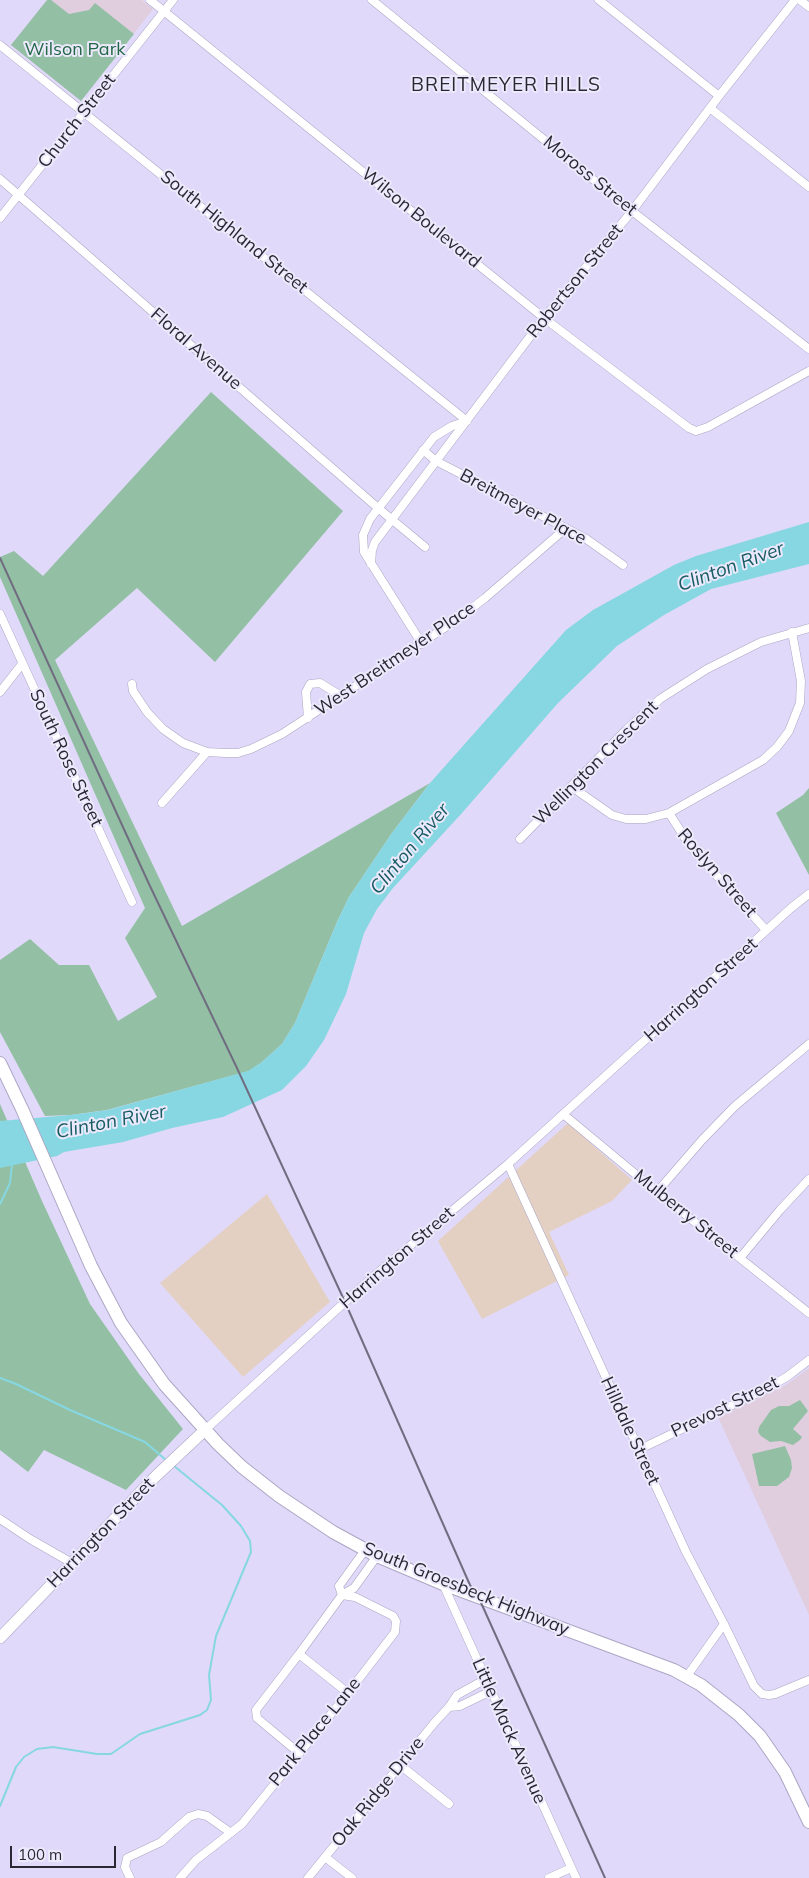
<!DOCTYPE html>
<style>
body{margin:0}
#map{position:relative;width:809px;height:1878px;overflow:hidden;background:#e0d9f9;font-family:Mulish,sans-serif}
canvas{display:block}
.scale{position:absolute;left:10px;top:1846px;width:106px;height:22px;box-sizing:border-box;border:2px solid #292732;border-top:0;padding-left:6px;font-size:15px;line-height:18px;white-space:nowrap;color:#292732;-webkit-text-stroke:4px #ece9fc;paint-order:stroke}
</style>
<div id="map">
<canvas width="809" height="1878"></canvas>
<div class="scale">100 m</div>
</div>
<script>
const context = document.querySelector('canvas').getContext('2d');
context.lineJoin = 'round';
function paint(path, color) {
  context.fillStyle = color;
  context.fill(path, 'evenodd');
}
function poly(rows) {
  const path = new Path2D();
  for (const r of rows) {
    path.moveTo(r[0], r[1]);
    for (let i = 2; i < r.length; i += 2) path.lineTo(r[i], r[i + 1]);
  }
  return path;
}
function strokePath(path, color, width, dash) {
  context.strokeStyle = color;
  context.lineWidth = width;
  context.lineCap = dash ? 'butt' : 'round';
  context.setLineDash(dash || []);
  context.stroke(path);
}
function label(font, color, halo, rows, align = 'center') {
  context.font = font + ' Mulish,sans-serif';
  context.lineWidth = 4;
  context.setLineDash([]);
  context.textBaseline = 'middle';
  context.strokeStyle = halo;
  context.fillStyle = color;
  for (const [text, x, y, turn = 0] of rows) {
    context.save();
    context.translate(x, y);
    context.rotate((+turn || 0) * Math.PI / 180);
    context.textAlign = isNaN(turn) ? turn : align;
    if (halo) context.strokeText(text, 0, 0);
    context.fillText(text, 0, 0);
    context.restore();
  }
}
paint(poly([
 [568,1123,632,1180,612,1201,549,1232,569,1275,482,1319,438,1241],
 [267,1194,330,1302,243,1377,160,1283]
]), '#e4d0c2');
paint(poly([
 [47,0,142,0,153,9,81,101,11,45],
 [809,1368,809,1615,718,1417,786,1385]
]), '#e0cedf');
paint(poly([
 [47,0,51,0,69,14,89,10,95,3,134,34,81,101,11,45],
 [211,392,343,511,215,662,137,588,55,660,182,926,430,783,392,833,349,897,337,922,295,1023,282,1044,262,1062,249,1071,107,1110,71,1115,45,1116,0,1032,0,960,30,939,59,965,89,965,118,1021,157,997,125,938,145,908,0,577,0,557,14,551,43,576],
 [809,788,809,875,776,813,803,795],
 [0,1104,42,1201,90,1304,139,1374,183,1429,126,1490,44,1450,28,1472,0,1450],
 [800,1400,808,1411,793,1429,802,1437,800,1440,793,1445,781,1441,770,1442,761,1436,758,1432,759,1427,771,1410,779,1406,789,1406],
 [785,1446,791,1460,792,1468,789,1477,777,1486,759,1486,752,1454]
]), '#93c0a5');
paint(poly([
 [809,522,809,564,711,589,664,615,617,646,558,703,462,813,393,888,377,909,364,933,346,994,324,1040,306,1066,282,1090,223,1117,172,1128,123,1142,64,1152,57,1156,0,1168,0,1121,71,1115,108,1110,248,1071,262,1062,282,1044,295,1023,337,922,349,897,392,833,430,783,566,630,593,610,674,565,696,556]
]), '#86d7e1');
strokePath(poly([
 [0,1204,10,1183,12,1164],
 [0,1378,16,1384,70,1410,145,1442,166,1460],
 [0,1806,16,1767,24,1757,37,1749,53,1747,97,1754,111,1754,140,1734,200,1715,207,1710,211,1700,209,1675,216,1636,251,1552,250,1541,241,1526,222,1505,174,1466]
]), '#86d7e1', 2);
const street = poly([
 [150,0,544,318,689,428,696,431,708,427,809,371],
 [372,0,632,211,809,349],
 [599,0,719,96],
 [800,0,809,7],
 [0,45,467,421],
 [710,108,809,187],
 [0,179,378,508,425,547],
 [0,218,173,0],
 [423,450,436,461,585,538,623,565],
 [371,564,372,550,375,542,544,318,632,211,719,96,795,0],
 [0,614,132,902],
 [422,644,364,552,363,535,370,519,434,437,452,426,467,421],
 [132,684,133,691,147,712,163,729,183,743,207,752,225,753,238,753,251,749,282,734,455,621,485,598,566,528],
 [0,692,22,664],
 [308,718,306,692,310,684,320,683,341,696],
 [572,787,612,815,626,819,646,819,669,813,763,760,777,747,789,731,800,703,801,681,792,632],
 [162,803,207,752],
 [669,813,690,846,766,930],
 [520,839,626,730,660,699,707,669,761,642,809,628],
 [563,1114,657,1192,809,1313],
 [508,1164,686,1552,724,1624,754,1686,762,1694,769,1695,775,1694,809,1680],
 [657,1192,702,1140,735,1106,809,1044],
 [740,1258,780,1210,809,1179],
 [205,1430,368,1281,508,1164,791,908,809,894],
 [638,1450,768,1388,788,1376,809,1360],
 [0,1519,30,1539,72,1563],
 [443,1584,576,1878],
 [342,1595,339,1586,365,1550],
 [299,1654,348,1693],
 [687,1676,724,1624],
 [449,1707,460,1706,491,1691],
 [299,1753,257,1718,256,1710,299,1654,342,1595,354,1588,377,1556],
 [400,1765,449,1804],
 [325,1857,352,1878],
 [130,1878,125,1867,127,1858,161,1842,189,1817,198,1814,207,1816,231,1833],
 [180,1878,196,1860,242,1824,348,1693,395,1632,396,1621,393,1616,355,1597,342,1595],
 [308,1878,435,1722,449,1707,457,1695,486,1679],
 [549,1878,571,1868]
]);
const secondary = poly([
 [0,1638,157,1475,205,1430]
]);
const primary = poly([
 [0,1063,22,1109,91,1266,121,1323,164,1384,218,1444,242,1467,279,1496,333,1532,377,1556,443,1584,674,1670,701,1685,739,1715,760,1736,785,1772,809,1822]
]);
strokePath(street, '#aca6c4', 9);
strokePath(secondary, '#aca6c4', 12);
strokePath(primary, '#aca6c4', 14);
strokePath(street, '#fff', 8);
strokePath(secondary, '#fff', 11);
strokePath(primary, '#fff', 12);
strokePath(poly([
 [0,558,149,884,236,1066,345,1302,470,1585,478,1596,605,1878]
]), '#716d80', 2);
label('18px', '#226745', '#ece9fc', [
 ["Wilson Park",75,50]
]);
label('18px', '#292732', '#ece9fc', [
 ["Church Street",77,121,-52],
 ["Moross Street",590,176,39],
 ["Wilson Boulevard",421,218,39],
 ["South Highland Street",234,232,39],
 ["Robertson Street",575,281,-51],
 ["Floral Avenue",196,349,41],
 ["Breitmeyer Place",523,507,28],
 ["West Breitmeyer Place",395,659,-34],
 ["South Rose Street",66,758,65],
 ["Wellington Crescent",596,763,-45],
 ["Roslyn Street",717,873,49],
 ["Harrington Street",701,990,-42],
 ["Mulberry Street",686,1214,39],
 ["Harrington Street",397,1258,-41],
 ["Prevost Street",725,1407,-26],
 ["Hilldale Street",630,1431,65],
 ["Harrington Street",101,1533,-46],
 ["South Groesbeck Highway",466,1589,22],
 ["Little Mack Avenue",509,1731,66],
 ["Park Place Lane",315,1732,-51],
 ["Oak Ridge Drive",378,1792,-51]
]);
context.letterSpacing = '1px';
label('19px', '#292732', '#ece9fc', [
 ["BREITMEYER HILLS",506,85]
]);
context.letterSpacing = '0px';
label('italic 19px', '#185c63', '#ece9fc', [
 ["Clinton River",731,567,-20],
 ["Clinton River",410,849,-50],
 ["Clinton River",111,1122,-11]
]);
</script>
